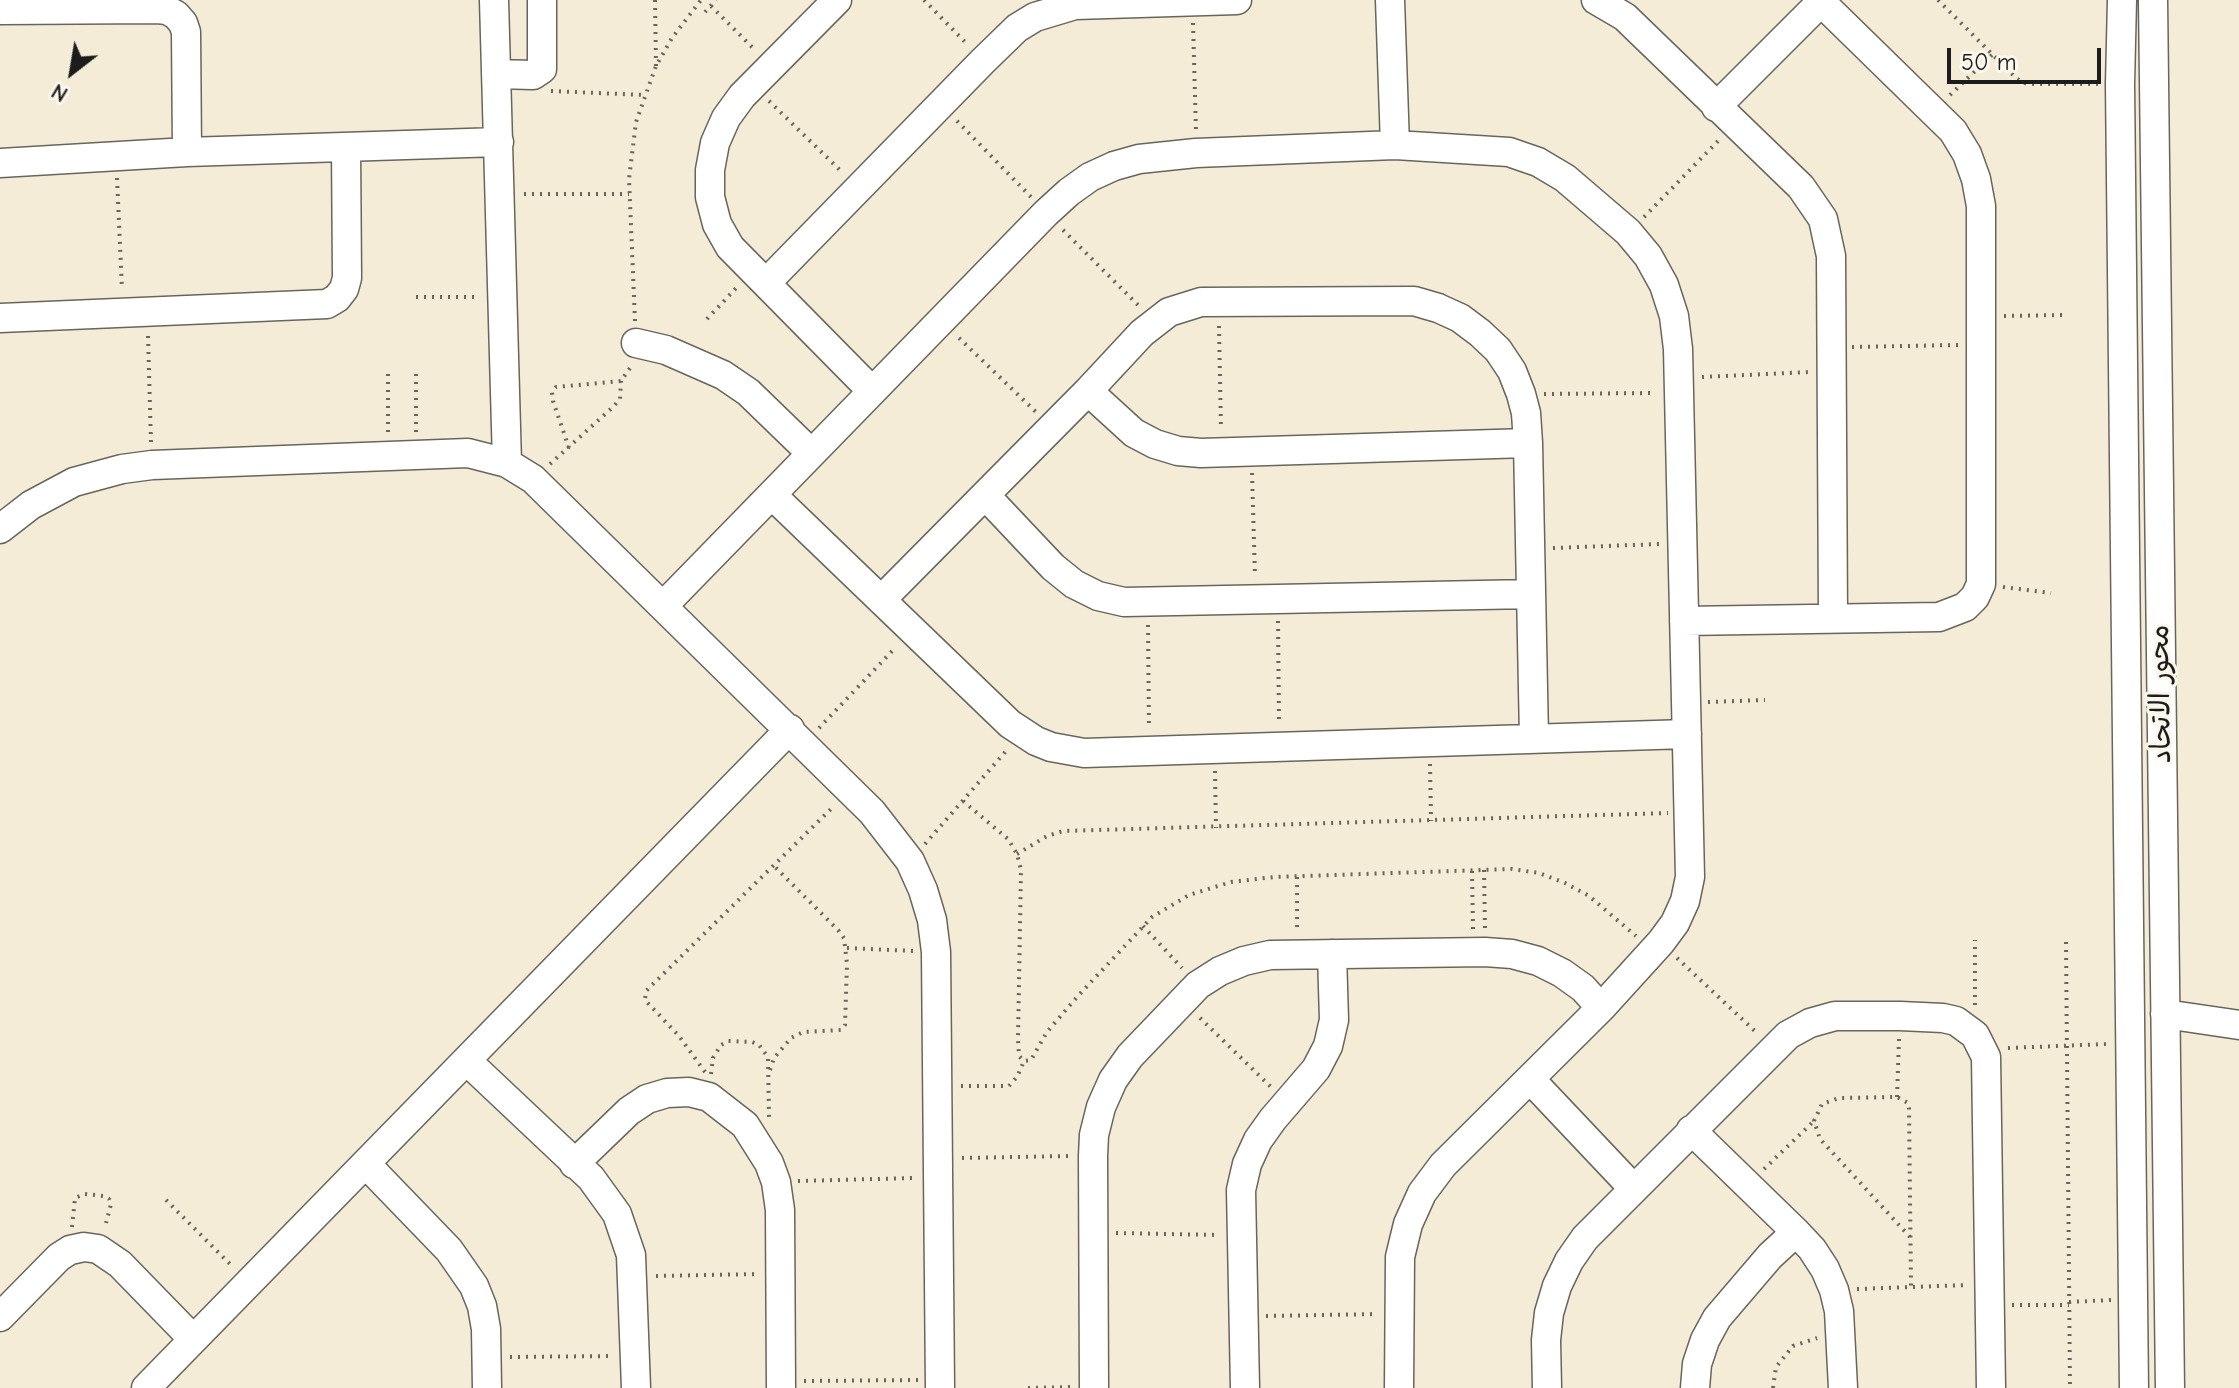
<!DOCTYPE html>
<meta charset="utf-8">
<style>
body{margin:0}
#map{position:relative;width:2239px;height:1388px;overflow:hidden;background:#f4ecd6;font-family:"Comic Neue",sans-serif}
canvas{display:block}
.north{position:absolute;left:32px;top:32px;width:80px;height:80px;-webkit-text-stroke:6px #fbf7ec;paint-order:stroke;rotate:211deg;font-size:22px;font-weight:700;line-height:32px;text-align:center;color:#1c1c1c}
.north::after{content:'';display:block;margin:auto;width:28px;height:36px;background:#1c1c1c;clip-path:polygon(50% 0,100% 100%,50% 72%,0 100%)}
.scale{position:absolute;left:1947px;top:48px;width:154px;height:36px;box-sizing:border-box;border:4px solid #1c1c1c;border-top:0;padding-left:10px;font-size:24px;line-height:28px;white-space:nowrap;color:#1c1c1c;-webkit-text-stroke:6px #fbf7ec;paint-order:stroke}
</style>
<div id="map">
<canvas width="2239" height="1388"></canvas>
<div class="north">N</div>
<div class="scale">50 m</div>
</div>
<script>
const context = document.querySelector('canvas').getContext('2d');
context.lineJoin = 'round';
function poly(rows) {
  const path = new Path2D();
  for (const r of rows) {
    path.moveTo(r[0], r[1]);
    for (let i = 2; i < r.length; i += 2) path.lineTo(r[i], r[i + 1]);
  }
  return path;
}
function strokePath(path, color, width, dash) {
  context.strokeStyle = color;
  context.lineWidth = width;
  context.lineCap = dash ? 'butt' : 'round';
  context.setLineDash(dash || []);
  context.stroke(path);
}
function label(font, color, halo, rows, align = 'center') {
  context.font = font + ' "Comic Neue","Playpen Sans Arabic",sans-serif';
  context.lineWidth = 6;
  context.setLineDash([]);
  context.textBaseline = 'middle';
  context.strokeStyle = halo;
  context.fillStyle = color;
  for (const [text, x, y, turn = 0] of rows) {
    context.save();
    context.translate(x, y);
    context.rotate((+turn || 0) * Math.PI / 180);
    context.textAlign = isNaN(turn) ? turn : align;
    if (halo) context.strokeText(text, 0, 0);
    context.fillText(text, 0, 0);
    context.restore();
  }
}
const minor = poly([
 [494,0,507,463],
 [837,0,742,96,726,118,715,143,710,170,710,197,717,224,730,247,872,391],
 [1390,0,1395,145],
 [1596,0,1625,17,1801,187,1823,219,1831,256,1833,617],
 [2122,0,2120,84,2134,1388],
 [2153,0,2170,1388],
 [0,10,157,9,167,10,176,15,183,23,186,32,187,152],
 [496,74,533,75,542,69,542,0],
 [1716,107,1821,2],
 [0,163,187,152,499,142],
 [766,283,983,61,1017,28,1035,17,1075,5,1237,0],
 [0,318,327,304,337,298,344,289,347,278,346,147],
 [636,343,666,350,723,375,748,392,811,453],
 [1088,391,1134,433,1155,444,1178,451,1201,453,1528,443],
 [772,495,1010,724,1036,741,1051,747,1084,753,1687,734],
 [985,495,1053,567,1074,584,1098,596,1124,602,1531,594],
 [0,529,31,505,74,482,122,469,152,465,468,453,507,463,533,479,872,812,910,861,923,890,932,920,936,952,940,1388],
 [881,600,1088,391,1142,333,1169,312,1201,302,1414,301,1438,308,1460,318,1480,333,1498,350,1512,371,1521,394,1526,413,1528,443,1534,738],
 [664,605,1046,213,1069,192,1090,177,1114,166,1139,159,1196,153,1395,145,1509,152,1538,162,1565,178,1628,232,1648,256,1664,285,1674,316,1678,349,1690,877,1685,901,1675,923,1661,942,1601,1008,1443,1165,1422,1193,1408,1224,1400,1257,1399,1388],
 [1684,621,1939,617,1965,607,1975,597,1981,584,1981,206,1976,179,1967,154,1953,131,1819,0],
 [2165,1014,2239,1025],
 [467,1061,591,1178,617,1214,631,1255,636,1388],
 [1530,1079,1633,1188],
 [1691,1130,1796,1232,1812,1249,1825,1269,1834,1290,1839,1311,1843,1388],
 [366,1164,449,1250,474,1286,482,1306,486,1329,487,1388],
 [574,1164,629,1111,647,1099,667,1093,689,1092,709,1097,745,1125,769,1163,776,1182,780,1210,781,1388],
 [0,1317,59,1257,70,1250,84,1247,98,1249,120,1264,193,1339],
 [146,1388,790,729],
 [1094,1388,1093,1156,1094,1135,1101,1107,1113,1080,1130,1056,1198,985,1220,971,1244,961,1270,955,1485,952,1512,954,1538,961,1562,973,1583,988,1601,1008],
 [1245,1388,1241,1190,1247,1164,1258,1140,1273,1119,1316,1069,1328,1046,1334,1020,1332,954],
 [1547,1388,1546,1340,1549,1313,1557,1286,1569,1261,1585,1238,1788,1035,1810,1023,1835,1016,1900,1016,1943,1018,1956,1021,1975,1035,1986,1057,1991,1388],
 [1695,1388,1697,1364,1705,1340,1717,1318,1770,1256,1796,1232]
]);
strokePath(minor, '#68655d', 31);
strokePath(poly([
 [655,0,656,66],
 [924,0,968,45],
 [1938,0,2017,79,2027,84,2098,84],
 [711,6,755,50],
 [705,12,716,0],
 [1193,23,1196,131],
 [551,91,644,95],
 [1950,95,1993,54],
 [769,101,843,173],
 [957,121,1032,198],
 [117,178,122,289],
 [524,194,629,194],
 [1644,217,1719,140],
 [1063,230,1139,306],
 [416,297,478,297],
 [2004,316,2062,315],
 [707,319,738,286],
 [635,321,629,179,636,122,656,66,672,38,701,0],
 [1219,326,1221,430],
 [148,336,151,443],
 [959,338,1036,412],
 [1852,347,1959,345],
 [1702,377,1809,372],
 [1544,394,1656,393],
 [388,432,388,374],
 [416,432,416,374],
 [569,448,553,401,552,392,556,387,621,381,632,365],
 [550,464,613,407,620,399,621,381],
 [1252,473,1255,577],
 [1553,548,1660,544],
 [2003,587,2051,593],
 [1278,621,1279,724],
 [1148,625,1149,729],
 [1708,702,1765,700],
 [819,728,896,647],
 [1430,764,1431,821],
 [1215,771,1216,828],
 [963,801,1008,839,1017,854,1021,870,1018,1039,1019,1056,1024,1061,1031,1060,1047,1032,1077,997,1152,917,1189,895,1231,882,1274,877,1512,869,1539,873,1565,883,1589,896,1636,936],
 [925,844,1006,751],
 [1017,854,1047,836,1063,831,1668,813],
 [1484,870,1485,930],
 [1472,871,1473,929],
 [1297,877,1297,932],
 [1143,926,1182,968],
 [2066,942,2070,1388],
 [847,948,914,951],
 [1677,958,1758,1034],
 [1975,1005,1975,940],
 [1200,1018,1271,1087],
 [2008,1048,2107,1044],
 [770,1070,774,1058,791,1038,803,1032,841,1030,845,1025,847,964,844,938,838,930,774,866],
 [705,1072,679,1036,645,1000,646,991,834,806],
 [711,1074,713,1058,721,1045,728,1041,752,1042,759,1045,768,1057,769,1117],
 [961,1086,1009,1086,1017,1077,1024,1061],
 [1897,1097,1899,1039],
 [962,1158,1069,1156],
 [1764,1169,1814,1121],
 [798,1181,914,1178],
 [166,1200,232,1266],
 [72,1227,75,1198,85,1194,104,1196,109,1199,111,1204,105,1227],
 [1116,1233,1219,1235],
 [1910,1237,1820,1139,1814,1121,1822,1104,1839,1098,1897,1097,1908,1103,1909,1108,1911,1287],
 [656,1276,759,1274],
 [1857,1289,1968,1285],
 [2069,1302,2111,1300],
 [2012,1305,2069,1305],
 [1266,1316,1377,1314],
 [510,1357,613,1356],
 [804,1381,919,1380],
 [1028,1388,1073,1387],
 [1773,1388,1776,1367,1793,1346,1817,1338]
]), '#68655d', 4, [2, 6]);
strokePath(minor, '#fff', 28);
label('28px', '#1c1c1c', '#fbf7ec', [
 ["محور الاتحاد",2161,694,-91]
]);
</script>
